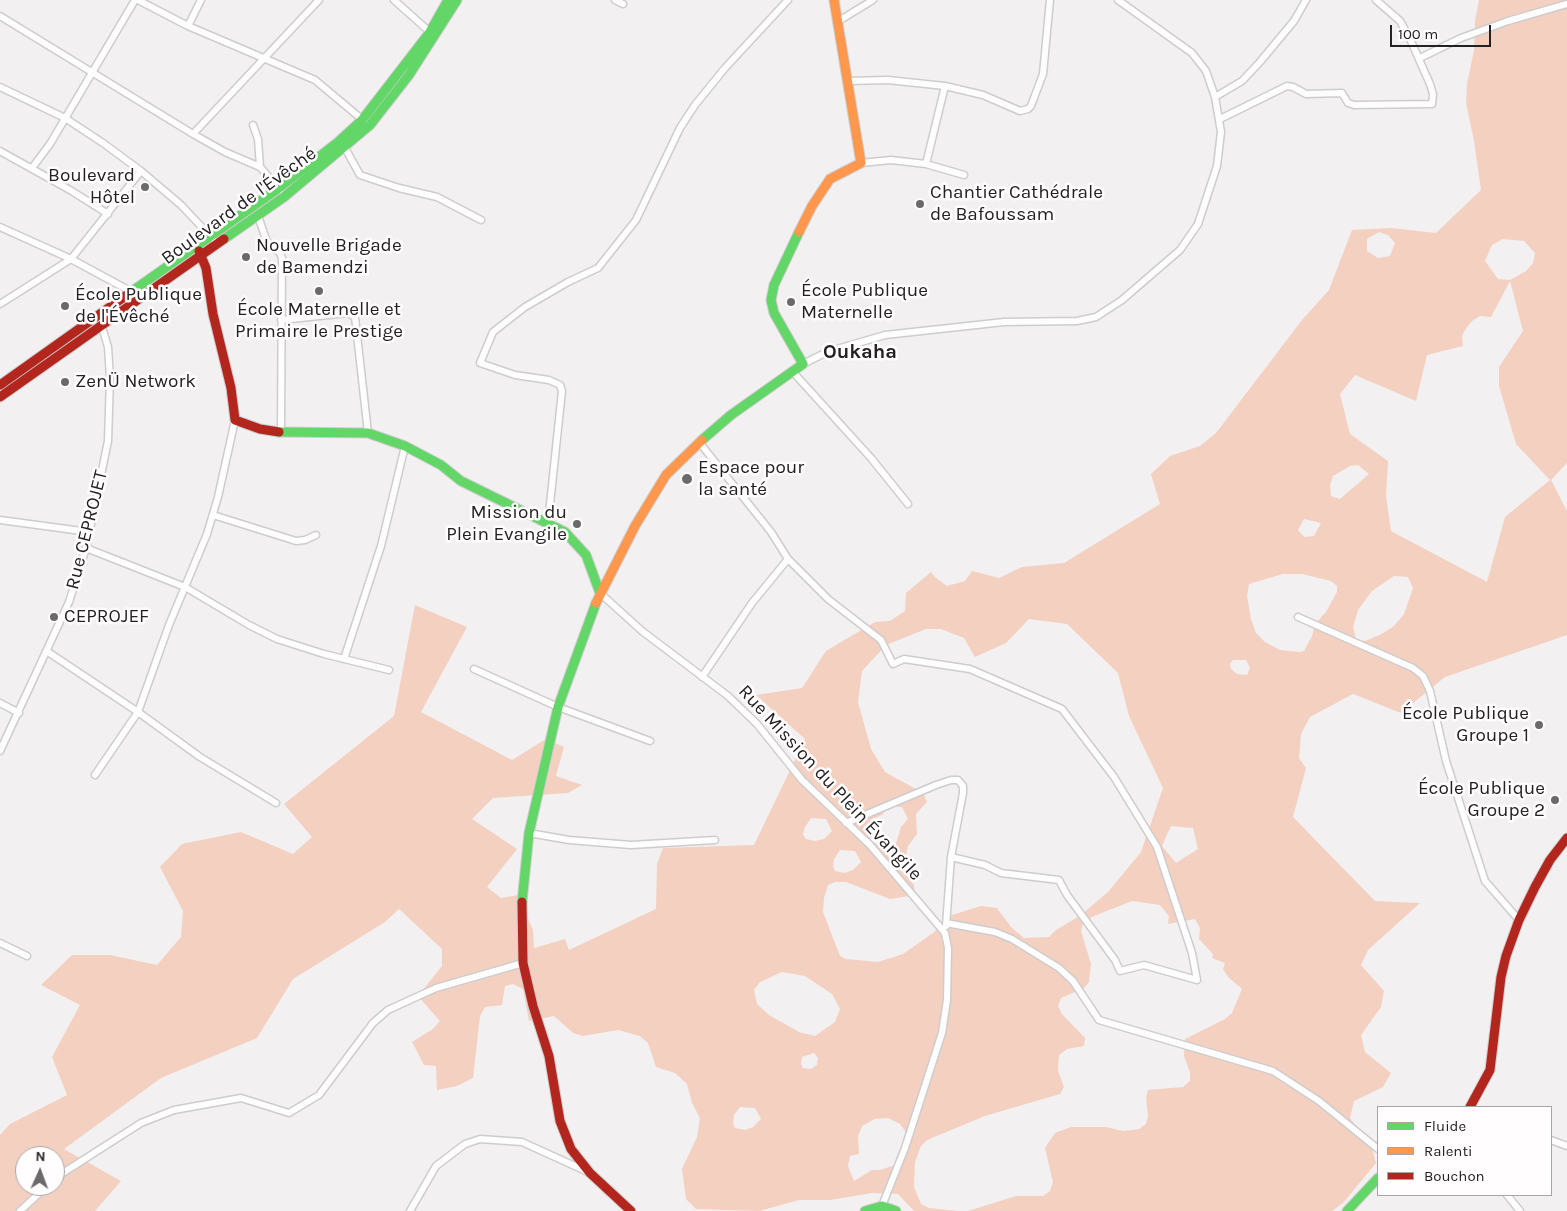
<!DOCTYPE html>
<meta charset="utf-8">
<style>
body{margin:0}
#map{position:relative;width:1567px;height:1211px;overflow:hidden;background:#f2f0f1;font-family:Karla,sans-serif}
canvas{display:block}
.legend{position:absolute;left:1377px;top:1106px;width:175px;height:90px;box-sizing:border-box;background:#fffdfe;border:1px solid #a7a5a6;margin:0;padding:6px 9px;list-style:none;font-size:15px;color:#232223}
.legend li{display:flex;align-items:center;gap:10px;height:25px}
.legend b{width:25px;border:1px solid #a7a5a6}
.north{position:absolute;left:15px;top:1146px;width:50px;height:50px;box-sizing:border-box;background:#fffdfe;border:1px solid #a7a5a6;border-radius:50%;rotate:2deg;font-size:14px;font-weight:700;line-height:20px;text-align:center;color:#232223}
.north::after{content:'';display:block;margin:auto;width:18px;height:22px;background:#6b6a6b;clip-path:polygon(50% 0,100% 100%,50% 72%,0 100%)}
.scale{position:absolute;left:1390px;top:25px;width:101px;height:22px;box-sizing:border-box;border:2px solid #232223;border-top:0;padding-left:6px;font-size:15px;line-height:18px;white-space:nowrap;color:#232223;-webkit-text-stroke:4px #fffdfe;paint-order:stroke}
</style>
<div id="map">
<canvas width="1567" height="1211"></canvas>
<ul class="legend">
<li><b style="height:6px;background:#63d668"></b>Fluide</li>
<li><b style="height:6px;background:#ff974d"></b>Ralenti</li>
<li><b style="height:6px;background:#b3261e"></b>Bouchon</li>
</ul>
<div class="north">N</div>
<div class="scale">100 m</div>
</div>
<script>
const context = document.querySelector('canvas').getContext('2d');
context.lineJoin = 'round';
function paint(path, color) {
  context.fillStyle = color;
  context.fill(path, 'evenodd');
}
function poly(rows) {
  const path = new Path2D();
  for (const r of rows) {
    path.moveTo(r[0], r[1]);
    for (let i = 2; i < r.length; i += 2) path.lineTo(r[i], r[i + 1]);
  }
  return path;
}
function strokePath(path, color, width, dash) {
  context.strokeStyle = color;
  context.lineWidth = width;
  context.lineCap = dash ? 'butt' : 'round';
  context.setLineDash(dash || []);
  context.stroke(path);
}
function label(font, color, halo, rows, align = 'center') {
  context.font = font + ' Karla,sans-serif';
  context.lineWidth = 5;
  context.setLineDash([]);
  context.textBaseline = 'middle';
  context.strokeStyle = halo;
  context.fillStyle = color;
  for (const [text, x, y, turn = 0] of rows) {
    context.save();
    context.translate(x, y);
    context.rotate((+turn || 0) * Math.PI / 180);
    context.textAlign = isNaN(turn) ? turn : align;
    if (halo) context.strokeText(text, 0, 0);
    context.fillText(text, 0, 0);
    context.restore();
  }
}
paint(poly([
 [1479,0,1567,0,1567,463,1551,480,1567,511,1567,635,1445,677,1401,713,1353,694,1310,717,1301,734,1299,758,1306,768,1293,817,1375,901,1420,903,1368,950,1361,965,1384,991,1381,1007,1361,1035,1365,1052,1391,1073,1383,1087,1354,1101,1350,1118,1372,1148,1376,1163,1343,1203,1332,1211,968,1211,1016,1196,1043,1196,1050,1191,1053,1182,1045,1148,1055,1133,1071,1127,1106,1127,1123,1131,1139,1129,1146,1124,1148,1116,1146,1098,1148,1090,1183,1087,1190,1081,1190,1072,1184,1056,1185,1039,1225,1019,1232,1013,1242,989,1228,977,1223,969,1225,963,1212,958,1213,954,1199,939,1200,928,1195,919,1168,924,1169,916,1160,905,1132,901,1094,916,1083,923,1081,931,1091,964,1089,982,1084,988,1061,998,1058,1006,1062,1014,1085,1038,1084,1046,1067,1049,1059,1055,1058,1071,1064,1087,1060,1094,985,1116,927,1140,921,1146,915,1162,914,1187,921,1204,929,1208,958,1211,914,1211,898,1194,872,1193,830,1200,799,1200,759,1211,696,1209,686,1199,682,1169,697,1137,700,1118,692,1103,687,1084,675,1073,656,1067,648,1043,640,1036,618,1030,583,1036,573,1033,554,1016,529,1021,523,989,513,984,505,986,502,1005,485,1007,480,1016,473,1078,457,1086,437,1090,436,1066,424,1065,412,1042,433,1029,440,1021,418,996,442,966,442,949,399,909,385,922,293,979,257,1038,161,1078,64,1149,121,1181,95,1211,0,1211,0,1135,10,1124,67,1095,52,1057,80,1005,41,985,72,955,110,955,157,965,181,937,183,911,160,867,182,844,241,832,293,854,312,837,284,804,394,716,415,605,467,627,421,712,512,760,546,739,564,747,556,776,582,785,568,793,493,798,472,819,517,849,487,887,501,898,518,895,533,930,534,948,565,939,569,950,656,909,657,864,663,848,754,845,805,739,756,695,802,688,826,651,875,622,890,621,905,611,906,593,931,572,936,578,947,586,965,581,972,571,999,578,1022,567,1064,563,1160,504,1151,474,1170,456,1200,446,1216,433,1302,320,1329,290,1352,230,1391,228,1436,233,1481,190,1474,141,1466,103,1467,84,1474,50,1475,21],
 [1379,232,1388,235,1395,243,1390,256,1378,258,1367,251,1367,239],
 [1503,239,1524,241,1535,253,1533,263,1526,271,1510,280,1498,279,1485,261,1492,245],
 [1510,281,1523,331,1499,367,1499,386,1516,444,1550,480,1505,517,1487,582,1391,531,1386,496,1388,461,1350,434,1340,394,1355,375,1416,401,1427,355,1463,346,1462,336,1465,330,1472,321,1480,316,1491,317],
 [1358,465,1369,474,1340,499,1331,496,1330,485,1333,476,1350,466],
 [1304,519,1321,523,1314,536,1304,537,1298,530],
 [1283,574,1302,574,1331,581,1337,586,1337,592,1326,612,1315,624,1312,636,1304,651,1299,652,1280,650,1265,642,1256,633,1251,619,1247,596,1249,584],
 [1394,576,1408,577,1413,588,1404,614,1394,626,1382,634,1365,641,1356,639,1353,627,1358,610,1372,591],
 [1029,619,1067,624,1118,673,1129,716,1163,788,1141,852,1108,892,1081,915,1056,930,1049,937,1024,938,1011,927,997,908,981,906,952,915,933,933,903,954,878,962,846,959,840,956,823,912,824,898,828,885,835,882,846,882,890,899,915,895,914,885,904,872,905,860,908,846,917,834,916,814,927,802,923,793,885,772,871,749,858,702,862,671,886,645,926,629,941,629,964,638,975,657,1006,643],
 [1233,660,1246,660,1250,668,1247,675,1237,674,1231,669,1230,664],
 [888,806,902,807,908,819,901,827,893,853,871,841,870,820,882,815],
 [811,818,826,819,832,831,824,839,815,841,806,839,803,835,805,827],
 [1171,826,1193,828,1198,849,1176,863,1162,846],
 [840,850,855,851,861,862,853,870,844,873,835,871,833,866,834,859],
 [782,972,805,976,832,994,840,1009,835,1022,815,1036,799,1032,769,1015,757,1004,754,990,760,982],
 [814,1053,818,1058,817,1065,811,1069,803,1068,801,1064,802,1057],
 [740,1107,755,1108,761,1119,753,1127,745,1130,735,1128,733,1123,734,1115],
 [888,1118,900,1124,905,1131,908,1140,907,1153,895,1165,880,1170,872,1170,854,1181,848,1166,850,1156,859,1154,858,1136,862,1126,875,1119],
 [25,1156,55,1156,55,1186,25,1186]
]), '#f4d0c1');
const street = poly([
 [138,0,188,26,315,80,364,121],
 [394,0,431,33],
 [615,0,623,4],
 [0,16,193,134,225,152,260,167,280,190],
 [837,22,873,0],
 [188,26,201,0],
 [1420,58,1461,38,1508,21,1567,4],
 [848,81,888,80,945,86,983,95,1020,111,1028,109,1031,106,1043,74,1050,0],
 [0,87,65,118,103,143,141,171,181,205,213,239],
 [1215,97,1242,81,1259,63,1294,21,1306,0],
 [1220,119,1287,86,1293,87,1306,94,1342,93,1348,103,1354,105,1432,104,1433,94,1430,84,1410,39,1400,21,1376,0],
 [253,125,258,139,260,167],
 [193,134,319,0],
 [345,148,360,175,399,188,437,197,481,220],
 [0,151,70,190,108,214],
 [861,163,891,160,926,164,964,175],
 [926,164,945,86],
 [32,168,50,144,135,0],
 [258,216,267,242,280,253,282,258,281,432],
 [0,227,71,259,132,292],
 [0,304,71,259,141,171],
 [281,320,348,313,355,317,368,433],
 [803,364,827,352,885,335,1004,322,1077,321,1096,317,1122,300,1180,250,1198,224,1217,166,1221,132,1215,97,1206,71,1192,53,1118,0],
 [792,371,871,458,908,504],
 [699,442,771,532,788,559,828,599,881,640,893,664,904,659,970,669,1062,709,1114,777,1157,847,1192,953,1197,980,1144,965,1120,971,1115,960,1067,895,1059,880,1001,873,985,865,951,857],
 [213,515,296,541,305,540,316,535],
 [0,520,89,532],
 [548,523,562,391,560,385,549,380,515,375,480,363,493,332,525,307,568,282,598,268,636,220,680,128,695,105,725,68,788,0],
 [86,548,185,587,249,625,277,639,324,654,389,670],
 [600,593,642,631,728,696,757,724,802,780,870,845,945,933,948,948,947,1000,942,1033,905,1148,882,1206],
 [1298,617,1413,668,1423,676,1430,691,1446,761,1485,881,1519,920],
 [48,652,138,712,200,757,276,803],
 [344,659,381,546,405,446],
 [474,669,558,707,650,741],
 [702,677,752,603,788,559],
 [0,703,19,713],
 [0,751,69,602,86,548,108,441,110,378,108,347,101,324],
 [95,775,138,712,169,625,207,534,218,497,235,420],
 [846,823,936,785,951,780,958,780,963,786,963,793,951,857,946,926],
 [529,833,569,840,631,845,715,840],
 [946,923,995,932,1012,939,1059,968,1073,981,1099,1020,1273,1071,1319,1101,1378,1149],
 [0,943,27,956],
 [1551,1140,1567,1146],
 [55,1178,141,1123,174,1110,241,1098,289,1113,319,1095,373,1023,388,1010,436,988,523,963],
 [1507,1195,1520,1211],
 [20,1211,47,1186],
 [410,1211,436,1166,465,1144,480,1139,522,1142,588,1172]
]);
const fast = poly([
 [224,239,284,197,370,125,409,75,457,0],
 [131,292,279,188,338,142,362,120,430,32,448,0],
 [279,432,368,433,405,446,441,465,461,481,565,532,586,555,600,593],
 [702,440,731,415,803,364,774,313,771,300,774,285,799,232],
 [522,902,529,833,558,707,596,603],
 [865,1211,882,1206,896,1211],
 [1347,1211,1378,1178]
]);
const slow = poly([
 [799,232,812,206,830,179,861,163,834,0],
 [596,603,635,526,666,475,702,440]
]);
const jam = poly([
 [199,251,206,268,213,314,231,388,235,420,260,429,279,432],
 [0,385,131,292],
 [0,397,224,239],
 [522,902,523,963,533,1006,549,1056,560,1121,571,1149,590,1173,631,1211],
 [1470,1107,1490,1070,1501,977,1506,956,1519,920,1535,887,1550,860,1567,838]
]);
strokePath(street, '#cecccd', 9);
strokePath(fast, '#cecccd', 11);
strokePath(slow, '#cecccd', 11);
strokePath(jam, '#cecccd', 11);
strokePath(street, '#fdfdfd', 6);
strokePath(fast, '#63d668', 9);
strokePath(slow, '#ff974d', 9);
strokePath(jam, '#b3261e', 9);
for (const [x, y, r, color] of [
 [145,187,5,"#6b6a6b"],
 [920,204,5,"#6b6a6b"],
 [246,257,5,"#6b6a6b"],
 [319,291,5,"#6b6a6b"],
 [791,302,5,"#6b6a6b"],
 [65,306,5,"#6b6a6b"],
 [65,382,5,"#6b6a6b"],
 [687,479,6,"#6b6a6b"],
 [577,524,5,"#6b6a6b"],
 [54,617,5,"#6b6a6b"],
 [1539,725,5,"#6b6a6b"],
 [1555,800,5,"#6b6a6b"]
]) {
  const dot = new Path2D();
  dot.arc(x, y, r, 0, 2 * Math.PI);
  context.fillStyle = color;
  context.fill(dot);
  strokePath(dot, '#fffdfe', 2);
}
label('19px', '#232223', '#fffdfe', [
 ["Boulevard",135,176,"right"],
 ["Hôtel",135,198,"right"],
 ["Chantier Cathédrale",930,193],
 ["de Bafoussam",930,215],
 ["Nouvelle Brigade",256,246],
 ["de Bamendzi",256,268],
 ["École Publique",801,291],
 ["Maternelle",801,313],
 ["École Publique",75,295],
 ["de l'Évêché",75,317],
 ["École Maternelle et",319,310,"center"],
 ["Primaire le Prestige",319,332,"center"],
 ["ZenÜ Network",75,382],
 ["Espace pour",698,468],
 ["la santé",698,490],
 ["Mission du",567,513,"right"],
 ["Plein Evangile",567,535,"right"],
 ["CEPROJEF",64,617],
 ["École Publique",1529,714,"right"],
 ["Groupe 1",1529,736,"right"],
 ["École Publique",1545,789,"right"],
 ["Groupe 2",1545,811,"right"]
], 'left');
label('19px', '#232223', '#fffdfe', [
 ["Boulevard de l'Évêché",239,206,-36],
 ["Rue CEPROJET",87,530,-76],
 ["Rue Mission du Plein Évangile",830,783,47]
]);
label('bold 20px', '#232223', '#fffdfe', [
 ["Oukaha",860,352]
]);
</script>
